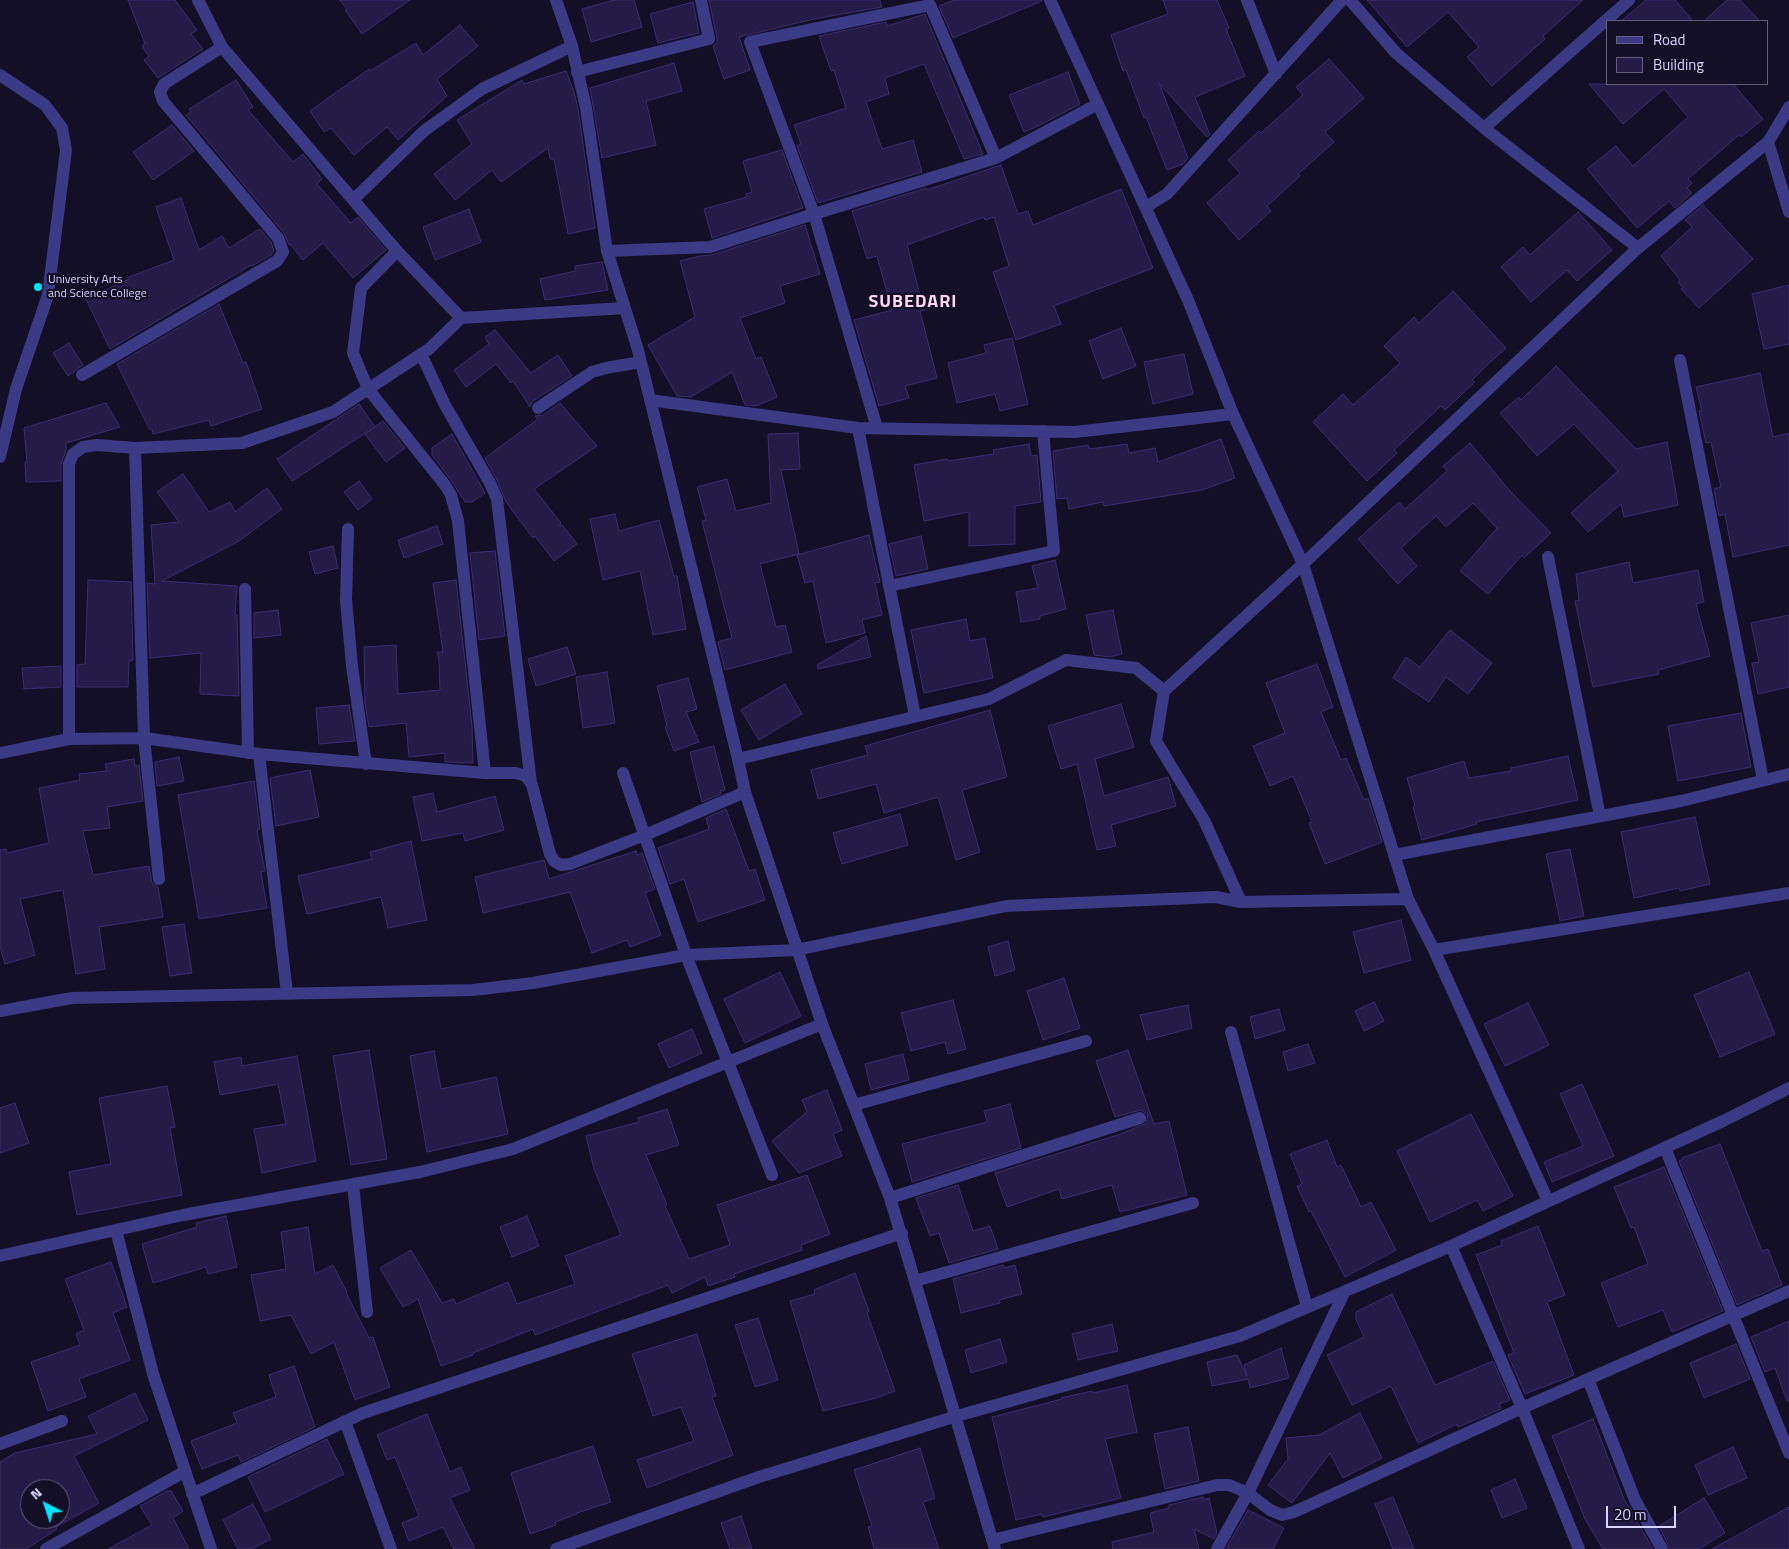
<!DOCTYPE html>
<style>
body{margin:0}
#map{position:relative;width:1789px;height:1549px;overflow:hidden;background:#130f26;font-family:"Titillium Web",sans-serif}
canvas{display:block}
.legend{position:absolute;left:1606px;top:20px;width:162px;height:65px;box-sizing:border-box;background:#130f26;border:1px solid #625e7d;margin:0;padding:6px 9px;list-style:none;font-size:15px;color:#d9d4ff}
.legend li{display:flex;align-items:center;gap:10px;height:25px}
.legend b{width:25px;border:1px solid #625e7d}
.north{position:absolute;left:20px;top:1479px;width:50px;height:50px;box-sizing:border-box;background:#130f26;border:1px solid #625e7d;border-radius:50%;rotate:319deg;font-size:14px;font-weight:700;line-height:20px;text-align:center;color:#d9d4ff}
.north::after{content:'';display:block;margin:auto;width:18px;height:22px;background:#00e5ff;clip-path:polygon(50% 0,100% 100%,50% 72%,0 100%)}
.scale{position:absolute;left:1606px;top:1506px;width:70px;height:22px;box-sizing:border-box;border:2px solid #d9d4ff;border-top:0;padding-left:6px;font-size:15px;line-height:18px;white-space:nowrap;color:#d9d4ff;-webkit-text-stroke:4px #130f26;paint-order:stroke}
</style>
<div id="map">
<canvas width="1789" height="1549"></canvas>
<ul class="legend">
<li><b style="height:6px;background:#3d3a85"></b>Road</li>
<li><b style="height:14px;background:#241b47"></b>Building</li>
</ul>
<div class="north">N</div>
<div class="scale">20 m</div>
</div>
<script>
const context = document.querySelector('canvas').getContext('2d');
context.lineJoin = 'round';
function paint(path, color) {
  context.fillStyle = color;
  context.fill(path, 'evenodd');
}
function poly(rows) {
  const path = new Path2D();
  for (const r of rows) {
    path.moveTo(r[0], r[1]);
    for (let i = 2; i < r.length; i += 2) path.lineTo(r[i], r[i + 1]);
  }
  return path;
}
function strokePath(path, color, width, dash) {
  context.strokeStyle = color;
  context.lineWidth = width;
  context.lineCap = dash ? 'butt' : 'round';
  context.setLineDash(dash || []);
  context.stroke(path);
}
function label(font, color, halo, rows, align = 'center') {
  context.font = font + ' "Titillium Web",sans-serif';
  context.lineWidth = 4.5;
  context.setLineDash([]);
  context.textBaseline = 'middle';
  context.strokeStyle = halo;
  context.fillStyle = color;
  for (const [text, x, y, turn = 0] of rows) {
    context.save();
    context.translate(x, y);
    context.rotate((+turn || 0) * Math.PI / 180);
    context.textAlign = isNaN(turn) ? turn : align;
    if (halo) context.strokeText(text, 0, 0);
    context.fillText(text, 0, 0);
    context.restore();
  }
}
const building = poly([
 [128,0,175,0,197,30,191,34,203,49,158,78,144,60,149,56,142,46,145,44,128,0],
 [340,0,410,0,362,34,345,10,347,9,340,0],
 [614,0,634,0,642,27,591,42,582,9,614,0],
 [709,0,880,0,882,7,814,19,739,37,750,70,724,79,713,46,717,42,717,38,709,0],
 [954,0,1042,0,1042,1,953,38,939,6,954,0],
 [1163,0,1217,0,1229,28,1226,29,1245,76,1195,97,1210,135,1207,137,1159,83,1188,158,1183,164,1167,170,1146,117,1144,118,1126,70,1123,71,1111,35,1168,14,1163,0],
 [1367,0,1583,0,1543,36,1545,39,1492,86,1467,57,1479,47,1448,12,1407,47,1367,0],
 [1646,0,1675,0,1693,21,1621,21,1646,0],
 [1727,0,1740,0,1760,21,1704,21,1727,0],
 [693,2,699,33,658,43,650,14,693,2],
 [925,14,983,154,964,159,924,64,885,78,889,94,866,102,882,149,913,140,922,172,818,203,797,146,801,144,794,125,846,108,834,70,831,71,819,36,886,22,887,26,925,14],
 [460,25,478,46,437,79,447,96,398,140,387,127,354,155,331,128,324,132,310,111,369,69,370,71,416,43,423,55,460,25],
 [1329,59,1364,98,1325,132,1334,142,1298,174,1300,176,1267,206,1271,211,1239,240,1207,203,1240,173,1228,160,1259,131,1261,133,1303,95,1296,87,1329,59],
 [674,63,682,91,646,101,656,145,602,158,590,88,674,63],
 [566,71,574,92,578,109,595,228,568,234,554,159,550,159,548,148,501,182,492,170,455,200,434,174,472,144,457,120,522,80,524,84,566,71],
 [1068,72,1080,104,1038,126,1024,132,1009,95,1068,72],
 [236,80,253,107,248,110,293,162,303,154,322,179,317,184,351,223,358,217,386,250,353,278,323,243,303,260,290,244,289,245,284,233,186,115,191,112,189,109,236,80],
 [1589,84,1733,84,1763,119,1741,137,1740,134,1688,179,1692,183,1687,188,1692,193,1675,208,1669,201,1637,228,1587,169,1616,146,1633,166,1688,117,1664,89,1623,124,1589,84],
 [172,125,194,151,153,180,133,152,172,125],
 [782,150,803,208,712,238,704,209,747,197,746,194,752,192,743,161,782,150],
 [1001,165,1018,214,1028,211,1033,225,1121,189,1153,268,1054,306,1061,324,1016,340,993,272,1009,266,994,217,985,220,984,217,907,245,924,310,920,311,937,378,905,386,909,398,879,406,854,320,892,310,877,256,867,259,852,211,926,188,927,190,1001,165],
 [181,198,199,250,222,236,229,248,260,229,271,242,274,251,271,255,252,266,251,265,110,349,86,299,129,279,129,277,174,260,156,207,181,198],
 [1703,205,1753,259,1699,308,1681,289,1683,288,1678,282,1680,280,1661,256,1692,227,1685,220,1703,205],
 [469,209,481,242,435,260,423,227,469,209],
 [1578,212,1612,250,1577,281,1567,270,1531,302,1501,267,1523,247,1530,255,1578,212],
 [805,225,820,274,780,286,785,303,740,318,756,359,761,357,777,397,756,406,745,405,732,372,691,397,677,396,648,345,695,317,680,261,700,256,712,255,805,225],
 [602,262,608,290,545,300,540,279,575,271,575,266,602,262],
 [1789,285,1789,344,1764,349,1752,294,1789,285],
 [1453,291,1506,348,1486,366,1472,380,1475,382,1445,410,1441,406,1394,450,1397,453,1367,481,1313,422,1343,394,1353,405,1400,363,1384,346,1414,317,1419,323,1453,291],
 [219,304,243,363,246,362,262,409,211,426,209,420,153,434,152,429,150,430,117,364,219,304],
 [1121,328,1136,366,1103,379,1089,341,1121,328],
 [495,330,531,373,558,355,572,376,533,401,530,407,513,381,511,383,496,364,466,387,454,370,489,344,485,337,495,330],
 [1012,338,1028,404,1000,411,995,394,957,403,948,363,986,353,984,345,1012,338],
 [69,343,83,365,68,376,53,353,69,343],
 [1184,354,1193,394,1153,404,1144,362,1184,354],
 [1556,366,1636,449,1667,442,1678,505,1624,517,1621,504,1588,532,1571,513,1618,471,1574,424,1537,456,1500,413,1519,397,1521,400,1556,366],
 [1760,373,1773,437,1789,433,1789,545,1733,557,1725,514,1719,516,1714,489,1721,487,1711,442,1706,443,1699,411,1702,411,1696,387,1760,373],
 [106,403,120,427,66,443,66,450,61,464,61,481,26,482,25,462,27,462,24,428,106,403],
 [560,403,597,446,534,489,561,523,559,525,562,525,577,544,554,561,535,536,533,538,506,502,497,480,485,458,538,419,535,416,543,415,560,403],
 [359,404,375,427,292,481,277,459,359,404],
 [383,421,405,448,386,462,365,434,383,421],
 [798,433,800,469,781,470,799,554,760,564,776,627,785,625,792,652,725,670,718,642,732,638,702,521,706,520,697,487,727,479,736,511,771,503,768,434,798,433],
 [452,434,485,493,472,502,465,502,451,480,432,455,432,448,452,434],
 [1221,439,1235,478,1202,490,1104,506,1103,502,1069,509,1067,498,1057,499,1053,451,1088,445,1089,449,1127,444,1129,453,1155,448,1158,462,1221,439],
 [1470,443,1510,491,1551,533,1524,558,1522,555,1488,594,1460,571,1497,528,1473,503,1446,527,1436,516,1401,548,1417,566,1398,584,1358,539,1399,502,1405,509,1447,471,1443,466,1470,443],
 [1029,444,1031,456,1037,455,1041,502,1015,506,1015,544,969,546,969,512,924,521,914,465,947,459,948,461,994,454,993,450,1029,444],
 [183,474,209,512,230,502,235,512,267,488,282,509,239,541,162,581,237,586,235,615,237,615,239,696,200,694,201,653,150,658,147,583,155,584,151,525,179,522,157,492,183,474],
 [359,481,372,499,358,510,344,492,359,481],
 [615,514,619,531,659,520,674,576,677,576,686,629,653,635,640,571,603,580,590,519,615,514],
 [437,526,443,544,404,558,398,540,437,526],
 [869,535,880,582,875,583,882,615,862,620,865,633,826,643,813,581,805,583,797,555,869,535],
 [921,536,928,569,896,576,889,544,921,536],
 [333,546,338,568,315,574,309,552,333,546],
 [495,551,505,636,479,640,470,553,495,551],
 [1055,560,1066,609,1040,616,1040,619,1021,622,1016,592,1038,588,1032,566,1055,560],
 [1629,562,1633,583,1698,570,1704,602,1696,604,1710,656,1658,670,1659,674,1593,687,1575,601,1579,600,1576,574,1629,562],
 [88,580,131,582,133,660,129,661,128,687,77,687,77,665,85,664,88,580],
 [456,580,472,726,473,763,445,762,445,753,409,757,406,723,369,727,365,703,364,647,396,645,398,694,440,690,439,659,437,652,443,652,433,583,456,580],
 [278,610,281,635,254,638,254,613,278,610],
 [1113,610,1122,654,1110,657,1094,655,1086,615,1113,610],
 [1789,615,1789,687,1758,694,1752,663,1759,662,1751,623,1789,615],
 [966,619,970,641,985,638,993,678,924,693,911,630,966,619],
 [1450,630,1492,663,1468,694,1446,677,1429,702,1393,678,1406,657,1420,667,1450,630],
 [866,636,871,657,818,669,817,665,866,636],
 [567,647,576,674,536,686,528,659,567,647],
 [1317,664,1333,707,1321,712,1341,760,1346,758,1364,800,1368,798,1382,842,1325,864,1309,823,1312,822,1293,776,1270,786,1253,746,1285,733,1266,683,1317,664],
 [61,666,61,687,24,689,22,668,61,666],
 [607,672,615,723,583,728,576,677,607,672],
 [688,678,697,709,686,712,699,742,674,751,665,727,667,726,657,686,688,678],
 [785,684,802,714,759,740,741,710,785,684],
 [1121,704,1134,747,1095,759,1104,796,1168,777,1176,806,1111,825,1116,846,1097,850,1077,764,1061,769,1048,726,1121,704],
 [349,705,355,741,319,744,316,708,349,705],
 [990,710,1007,777,962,790,980,852,956,860,938,797,884,813,876,784,818,799,811,770,868,755,865,746,990,710],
 [1741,713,1751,767,1678,781,1668,726,1741,713],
 [714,746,725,790,720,791,721,794,702,802,690,752,714,746],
 [1568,756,1578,800,1476,822,1477,824,1422,840,1413,807,1415,806,1407,778,1464,761,1469,778,1511,771,1511,768,1568,756],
 [179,757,184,781,157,786,155,762,179,757],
 [134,759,135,766,139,765,143,801,107,807,110,828,83,831,93,875,149,866,152,883,158,887,163,917,99,927,105,969,76,974,63,890,20,899,35,955,5,964,0,947,0,850,6,849,7,853,49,843,39,788,80,780,79,774,107,771,105,764,134,759],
 [310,770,319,817,276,826,270,778,310,770],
 [254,781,260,829,257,830,265,871,261,872,267,908,199,919,178,795,254,781],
 [433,793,437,812,495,796,504,830,465,841,463,833,422,841,413,797,433,793],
 [726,809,749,871,755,869,765,900,698,922,684,879,670,884,658,848,709,829,706,818,726,809],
 [900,814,908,845,842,864,833,833,900,814],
 [1695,817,1710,884,1680,891,1679,888,1634,898,1621,832,1695,817],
 [411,841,427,920,388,928,381,897,307,914,298,876,372,859,370,852,411,841],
 [1570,849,1584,916,1560,921,1546,854,1570,849],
 [636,851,637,855,642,853,655,889,645,893,661,935,630,947,627,940,592,953,570,892,483,913,475,877,544,860,549,879,636,851],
 [1401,920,1411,960,1364,973,1353,932,1401,920],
 [184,924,192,973,170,976,162,927,184,924],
 [1008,941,1015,970,995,976,988,947,1008,941],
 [780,972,801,1016,745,1043,724,999,780,972],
 [1749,972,1775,1034,1720,1057,1694,995,1749,972],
 [1064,978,1080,1028,1043,1040,1027,991,1064,978],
 [953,1000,966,1049,948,1054,945,1042,911,1051,901,1013,953,1000],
 [1374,1002,1384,1021,1364,1031,1355,1011,1374,1002],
 [1528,1003,1549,1045,1505,1066,1484,1024,1528,1003],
 [1188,1005,1192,1028,1147,1040,1140,1015,1188,1005],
 [1279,1009,1285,1030,1255,1039,1250,1017,1279,1009],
 [692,1029,702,1053,669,1068,658,1044,692,1029],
 [1308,1044,1315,1063,1288,1071,1283,1052,1308,1044],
 [369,1050,387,1159,351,1165,333,1056,369,1050],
 [1128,1050,1154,1124,1169,1121,1187,1195,1120,1212,1112,1185,1062,1199,1059,1189,1007,1207,995,1173,1121,1134,1146,1123,1148,1115,1141,1110,1115,1117,1096,1061,1128,1050],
 [434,1051,441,1089,496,1077,508,1134,427,1152,410,1056,434,1051],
 [903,1054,909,1080,871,1090,865,1064,903,1054],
 [297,1056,316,1161,262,1173,254,1129,286,1124,278,1084,220,1095,214,1062,241,1057,242,1066,297,1056],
 [1582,1084,1614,1156,1552,1182,1544,1162,1583,1146,1560,1094,1582,1084],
 [167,1086,175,1127,170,1128,182,1195,77,1215,69,1172,111,1164,99,1098,167,1086],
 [827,1090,842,1130,833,1134,842,1156,799,1173,772,1141,807,1112,802,1100,827,1090],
 [15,1103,29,1143,0,1153,0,1108,15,1103],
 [1010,1104,1021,1148,912,1182,902,1144,987,1122,984,1111,1010,1104],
 [667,1109,679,1145,646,1155,667,1205,665,1206,689,1259,730,1245,717,1205,807,1175,830,1234,801,1245,802,1250,734,1274,735,1277,708,1286,705,1277,672,1293,668,1285,535,1335,533,1329,473,1353,473,1355,441,1366,418,1299,403,1307,380,1268,411,1250,442,1303,454,1299,456,1304,508,1282,517,1304,575,1284,565,1256,621,1235,594,1169,586,1136,639,1122,638,1118,667,1109],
 [1471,1114,1513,1196,1483,1211,1477,1200,1430,1222,1397,1151,1471,1114],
 [1327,1140,1337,1167,1341,1165,1361,1207,1371,1202,1396,1250,1345,1277,1311,1211,1309,1212,1297,1186,1302,1184,1290,1154,1327,1140],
 [1720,1144,1762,1251,1768,1249,1782,1285,1737,1305,1679,1161,1683,1159,1682,1158,1720,1144],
 [1664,1167,1723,1311,1672,1332,1663,1310,1618,1327,1601,1283,1648,1264,1634,1227,1631,1228,1614,1187,1664,1167],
 [958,1185,973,1231,990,1226,998,1249,949,1263,939,1233,930,1236,916,1198,958,1185],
 [226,1216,237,1267,208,1274,206,1267,153,1283,142,1244,197,1227,196,1223,226,1216],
 [527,1216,539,1246,512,1257,500,1227,527,1216],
 [1538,1226,1565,1295,1547,1302,1574,1375,1525,1394,1508,1355,1514,1353,1476,1255,1502,1245,1501,1241,1538,1226],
 [308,1227,315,1274,333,1265,347,1292,346,1293,369,1338,373,1337,390,1387,355,1400,334,1342,311,1354,291,1315,260,1321,251,1275,286,1269,281,1232,308,1227],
 [111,1262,127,1307,113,1313,130,1360,79,1379,86,1397,48,1411,31,1362,80,1345,76,1334,84,1330,65,1279,111,1262],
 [1003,1265,1004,1268,1015,1265,1022,1294,999,1300,1000,1303,961,1313,953,1279,1003,1265],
 [855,1273,869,1311,867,1313,895,1391,876,1398,823,1411,790,1301,815,1294,814,1290,855,1273],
 [1392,1294,1435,1385,1493,1361,1510,1400,1499,1404,1501,1409,1458,1427,1457,1424,1418,1443,1391,1386,1352,1405,1327,1355,1364,1337,1356,1319,1356,1312,1392,1294],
 [758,1318,778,1380,755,1387,735,1325,758,1318],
 [1789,1321,1789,1401,1787,1401,1775,1368,1765,1372,1751,1337,1789,1321],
 [1112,1324,1118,1351,1078,1360,1072,1334,1112,1324],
 [697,1334,716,1396,712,1397,733,1455,647,1488,637,1460,694,1441,681,1407,653,1416,632,1354,697,1334],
 [1000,1339,1007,1362,971,1373,965,1350,1000,1339],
 [1736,1344,1750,1379,1704,1398,1690,1363,1736,1344],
 [1281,1348,1289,1378,1250,1388,1248,1379,1212,1386,1207,1362,1237,1355,1247,1376,1244,1365,1281,1348],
 [294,1366,315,1427,241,1462,238,1455,202,1469,191,1441,237,1423,233,1413,276,1397,269,1375,294,1366],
 [1127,1385,1137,1432,1105,1439,1121,1498,1043,1517,1042,1514,1016,1520,992,1417,1062,1399,1061,1398,1092,1391,1093,1393,1127,1385],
 [135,1393,148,1420,74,1456,99,1503,56,1527,57,1529,26,1549,0,1549,0,1462,15,1453,97,1434,88,1416,135,1393],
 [30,1489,60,1489,60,1519,30,1519,30,1489],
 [1360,1413,1382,1458,1343,1478,1330,1453,1292,1503,1268,1485,1288,1459,1286,1438,1319,1435,1360,1413],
 [427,1414,450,1472,461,1467,470,1490,450,1498,475,1549,454,1549,443,1527,409,1541,402,1523,419,1516,395,1457,387,1460,377,1435,427,1414],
 [1593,1419,1624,1499,1653,1549,1603,1549,1585,1519,1552,1436,1593,1419],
 [1188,1427,1199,1481,1165,1489,1154,1434,1188,1427],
 [327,1439,344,1474,265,1512,248,1477,327,1439],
 [593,1446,611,1502,577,1513,577,1514,555,1522,556,1525,530,1534,511,1473,593,1446],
 [1733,1447,1747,1478,1708,1495,1695,1465,1733,1447],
 [920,1448,935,1498,923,1502,939,1549,874,1549,868,1527,872,1526,854,1470,920,1448],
 [1515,1479,1527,1508,1502,1518,1491,1490,1515,1479],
 [167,1491,171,1491,183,1511,173,1518,189,1549,108,1549,152,1525,140,1506,167,1491],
 [1203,1497,1203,1500,1209,1498,1217,1533,1214,1539,1194,1529,1199,1549,1113,1549,1112,1542,1154,1532,1150,1513,1169,1508,1169,1505,1203,1497],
 [1393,1497,1414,1549,1393,1549,1375,1504,1393,1497],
 [1704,1498,1725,1533,1699,1549,1670,1549,1659,1526,1704,1498],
 [253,1504,271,1539,251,1549,238,1549,223,1520,253,1504],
 [1789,1507,1789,1549,1712,1549,1789,1507],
 [1248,1510,1284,1528,1273,1549,1226,1549,1248,1510],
 [741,1516,752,1549,730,1549,721,1523,741,1516]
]);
paint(building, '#241b47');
strokePath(building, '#3b2d73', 1);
strokePath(poly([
 [198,0,222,47,397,251,461,318],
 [556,0,572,46,586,108,607,251],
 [1050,0,1188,300,1233,414,1303,564,1408,899,1434,950,1548,1201],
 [1247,0,1276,74],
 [1350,0,1396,53,1484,128,1638,248],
 [577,72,709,39,701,0],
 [0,75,45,105,62,128,66,150,48,295,16,389,0,457],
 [1484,128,1629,0],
 [1768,142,1789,107],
 [996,158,1098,104],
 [353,200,424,131,482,89,572,46],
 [1146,207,1167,194,1342,0],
 [397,251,361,288,353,353,368,389,445,485,451,495,458,521,485,773],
 [421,354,445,405,490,483,497,499,531,783],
 [1680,360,1763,780],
 [82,375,277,261,283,252,278,238,163,101,160,92,164,84,222,47],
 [650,400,858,428,1075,432,1233,414],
 [538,408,592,372,606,368,641,362],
 [858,428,915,716],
 [135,448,144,738,159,879],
 [348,529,346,600,352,666,366,764],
 [1548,557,1600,816],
 [889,586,1054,551,1043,431],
 [245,589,248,753],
 [1164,691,1156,741,1204,820,1241,902],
 [69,739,69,464,73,454,83,447,97,445,135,448,242,443,333,412,429,349,461,318,625,308],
 [0,753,69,739,144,738,259,754,485,773,516,773,526,776,532,785,550,854,554,861,561,865,570,864,645,835,745,792,822,1024,890,1198,995,1549],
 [259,754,287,993],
 [738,759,638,350,607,251,710,247,814,214,996,158,930,5,750,42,814,214,877,428],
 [623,773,686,955,772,1175],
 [745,792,738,759,989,699,1066,660,1136,668,1164,691,1303,564,1638,248,1768,142,1789,212],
 [1394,855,1681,801,1789,774],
 [1434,950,1789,893],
 [0,1011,72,998,473,990,533,983,686,955,796,950,1006,906,1216,897,1241,902,1408,899],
 [1231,1032,1307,1307],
 [854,1105,1086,1041],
 [1665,1148,1789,1453],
 [353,1185,367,1312],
 [890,1198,1140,1118],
 [116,1230,153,1374,211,1549],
 [1451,1246,1522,1408,1579,1549],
 [0,1256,183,1215,420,1172,513,1149,822,1024],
 [915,1281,1193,1203],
 [1588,1379,1635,1500,1662,1549],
 [345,1421,391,1549],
 [0,1444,62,1421],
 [192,1494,363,1413,902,1233],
 [992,1540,1217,1485,1229,1485,1248,1493,1270,1510,1282,1515,1294,1512,1522,1408,1789,1291],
 [46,1549,184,1472],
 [556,1549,759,1477,957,1416,1240,1336,1451,1246,1723,1121,1789,1088],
 [1217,1549,1248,1493,1345,1291]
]), '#3d3a85', 12);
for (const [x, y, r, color] of [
 [38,287,5,"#00e5ff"]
]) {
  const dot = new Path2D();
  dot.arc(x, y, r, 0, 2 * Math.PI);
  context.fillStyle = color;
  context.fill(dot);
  strokePath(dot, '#130f26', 2);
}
label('12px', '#d9d4ff', '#130f26', [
 ["University Arts",48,280],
 ["and Science College",48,294]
], 'left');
context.letterSpacing = '1px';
label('bold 18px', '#ffd6f0', '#130f26', [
 ["SUBEDARI",913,303]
]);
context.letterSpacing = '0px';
</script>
